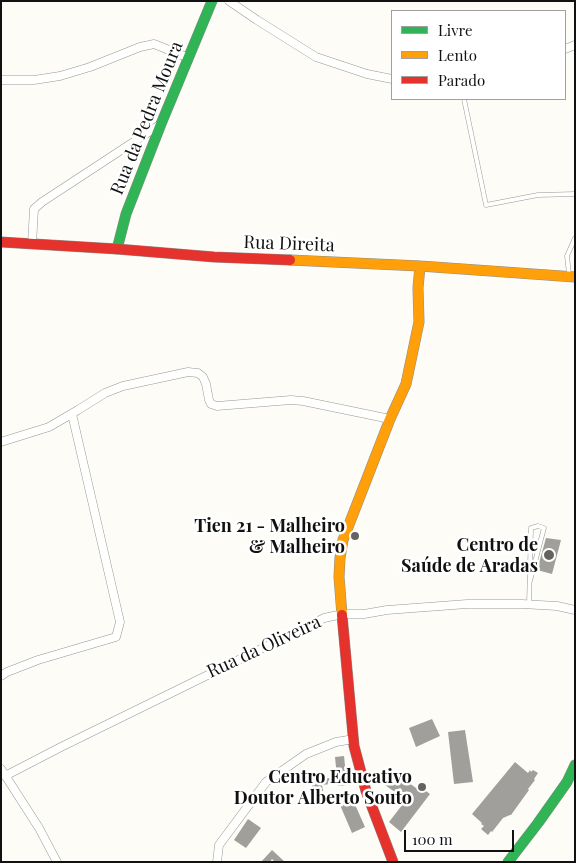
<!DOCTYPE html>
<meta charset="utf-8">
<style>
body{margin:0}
#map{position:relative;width:576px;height:863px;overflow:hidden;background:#fdfcf7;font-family:"Playfair Display",serif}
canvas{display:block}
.frame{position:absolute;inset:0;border:2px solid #111;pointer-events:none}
.legend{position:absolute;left:391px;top:10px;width:175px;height:90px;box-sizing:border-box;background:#fff;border:1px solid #a0a0a0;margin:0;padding:6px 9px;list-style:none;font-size:15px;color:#111}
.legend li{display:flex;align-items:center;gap:10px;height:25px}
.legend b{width:25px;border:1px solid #a0a0a0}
.scale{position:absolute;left:404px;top:830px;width:110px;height:22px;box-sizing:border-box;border:2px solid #111;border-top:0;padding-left:6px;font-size:15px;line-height:18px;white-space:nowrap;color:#111;-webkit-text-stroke:4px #fff;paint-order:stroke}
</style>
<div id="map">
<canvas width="576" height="863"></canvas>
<div class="frame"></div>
<ul class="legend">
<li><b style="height:6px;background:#30b455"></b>Livre</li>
<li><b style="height:6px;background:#ff9f0a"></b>Lento</li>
<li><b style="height:6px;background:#e5322d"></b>Parado</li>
</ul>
<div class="scale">100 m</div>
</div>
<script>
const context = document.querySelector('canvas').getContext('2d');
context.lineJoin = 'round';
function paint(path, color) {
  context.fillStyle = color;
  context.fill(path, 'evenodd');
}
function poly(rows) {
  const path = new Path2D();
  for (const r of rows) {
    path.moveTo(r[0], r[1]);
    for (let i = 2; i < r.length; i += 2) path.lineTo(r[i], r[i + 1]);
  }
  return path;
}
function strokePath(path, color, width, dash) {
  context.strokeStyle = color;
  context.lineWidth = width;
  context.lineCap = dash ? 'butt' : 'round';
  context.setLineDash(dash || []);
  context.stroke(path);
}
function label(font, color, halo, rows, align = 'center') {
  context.font = font + ' "Playfair Display",serif';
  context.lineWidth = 5;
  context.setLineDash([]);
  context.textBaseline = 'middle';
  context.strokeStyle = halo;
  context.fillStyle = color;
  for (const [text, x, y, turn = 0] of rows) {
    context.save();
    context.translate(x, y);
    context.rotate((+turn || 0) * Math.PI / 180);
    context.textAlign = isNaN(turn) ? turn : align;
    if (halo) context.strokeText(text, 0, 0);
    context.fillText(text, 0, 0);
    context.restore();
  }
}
paint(poly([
 [546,538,561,540,552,574,537,570],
 [432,719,440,736,416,747,409,728],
 [465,730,473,782,454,784,448,732],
 [344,756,347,785,338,786,338,783,322,785,323,791,313,792,311,776,321,775,322,779,337,777,335,757],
 [515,762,528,773,530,770,531,772,533,770,538,773,534,779,535,780,528,789,529,790,511,815,510,815,503,818,492,832,491,831,488,835,481,829,484,826,481,824,482,823,472,814],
 [394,772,416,788,418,785,430,794,401,832,389,822,406,800,385,785],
 [353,800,365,827,352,833,340,805],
 [248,819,261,828,246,848,234,840],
 [272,850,285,862,275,862,272,859,270,862,261,862]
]), '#a19f9c');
const lane = poly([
 [464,99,486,205,538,195,575,194],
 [569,274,567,256,575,238],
 [529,605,531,528,538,526,544,528,530,581]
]);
const street = poly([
 [229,1,257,20,316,57,367,74,392,79],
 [565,49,575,45],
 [1,80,34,80,60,76,90,67,140,47,154,44,189,58],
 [32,244,34,209,42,202,161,124],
 [1,442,49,427,78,410,105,393,123,386,188,372,198,373,203,377,206,384,209,400,211,404,217,406,291,400,303,401,390,419],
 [1,676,7,672,38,660,116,637,120,622,72,414],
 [1,769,39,828,57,862],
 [5,776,61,747,324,618,343,614,364,614,387,610,467,604,522,604,557,606,575,610],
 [217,862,219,845,266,782,306,754,336,742,354,739]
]);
const fast = poly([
 [117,249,126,214,161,124,212,1],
 [508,862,538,823,567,782,575,765]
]);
const slow = poly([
 [290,260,420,266,575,277],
 [342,615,339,577,340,558,343,540,390,419,406,384,419,322,418,288,420,266]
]);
const jam = poly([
 [1,242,117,249,214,257,290,260],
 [342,615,354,746,366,791,393,862]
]);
strokePath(lane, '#979795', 5);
strokePath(street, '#979795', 9);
strokePath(fast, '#8e8d8b', 11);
strokePath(slow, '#8e8d8b', 11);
strokePath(jam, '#8e8d8b', 11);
strokePath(lane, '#fffffe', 4);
strokePath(street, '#fffffe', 8);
strokePath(fast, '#30b455', 10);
strokePath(slow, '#ff9f0a', 10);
strokePath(jam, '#e5322d', 10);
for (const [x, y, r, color] of [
 [355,536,5,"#646362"],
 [549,555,6,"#646362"],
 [422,787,5,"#646362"]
]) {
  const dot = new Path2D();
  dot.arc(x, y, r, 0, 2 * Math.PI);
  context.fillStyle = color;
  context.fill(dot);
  strokePath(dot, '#fff', 2);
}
label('18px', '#111', '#fff', [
 ["Rua da Pedra Moura",147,118,-68],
 ["Rua Direita",289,244,2],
 ["Rua da Oliveira",264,647,-25]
]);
label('bold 18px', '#111', '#fff', [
 ["Tien 21 - Malheiro",345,526],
 ["& Malheiro",345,547],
 ["Centro de",538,545],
 ["Saúde de Aradas",538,566],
 ["Centro Educativo",412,777],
 ["Doutor Alberto Souto",412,798]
], 'right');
</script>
